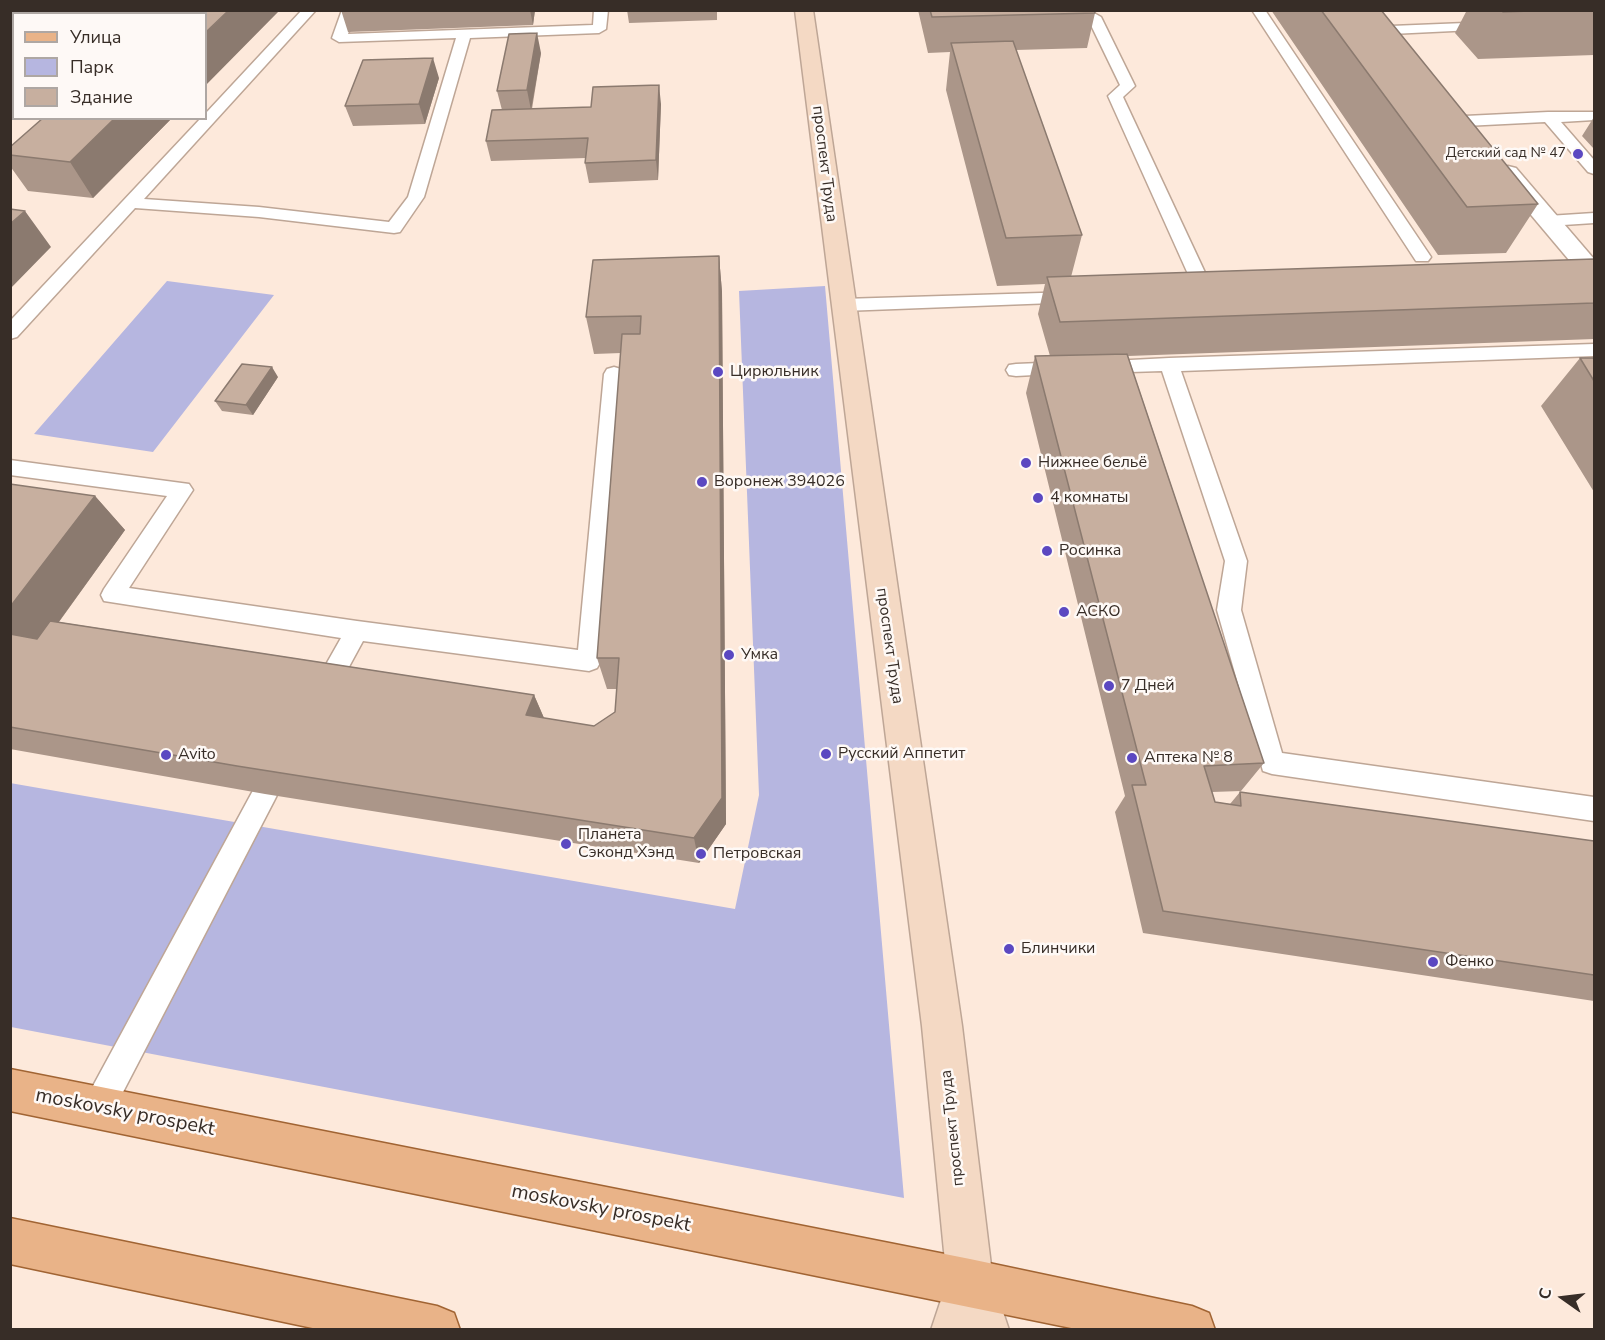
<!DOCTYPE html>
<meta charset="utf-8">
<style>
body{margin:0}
#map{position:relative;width:1605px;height:1340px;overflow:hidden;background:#fde9db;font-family:"Nunito Sans",sans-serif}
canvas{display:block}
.frame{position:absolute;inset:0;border:12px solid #372d27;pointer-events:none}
.legend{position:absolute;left:12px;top:12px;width:195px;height:108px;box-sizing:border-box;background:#fef9f6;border:2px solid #aea7a3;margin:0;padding:8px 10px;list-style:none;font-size:18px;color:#372d27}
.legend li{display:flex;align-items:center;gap:12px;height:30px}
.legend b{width:30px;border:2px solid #aea7a3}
.north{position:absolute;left:1533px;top:1268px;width:60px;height:60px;-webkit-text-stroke:4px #fef9f6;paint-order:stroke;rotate:284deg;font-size:16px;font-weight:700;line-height:24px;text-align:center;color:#372d27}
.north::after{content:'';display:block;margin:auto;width:21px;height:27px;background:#372d27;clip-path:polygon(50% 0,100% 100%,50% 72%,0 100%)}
</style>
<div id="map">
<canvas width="1605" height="1340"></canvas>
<div class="frame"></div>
<ul class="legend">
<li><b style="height:8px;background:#e9b388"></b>Улица</li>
<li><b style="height:16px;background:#b6b6e0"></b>Парк</li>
<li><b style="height:16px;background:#c7af9f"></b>Здание</li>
</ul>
<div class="north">С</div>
</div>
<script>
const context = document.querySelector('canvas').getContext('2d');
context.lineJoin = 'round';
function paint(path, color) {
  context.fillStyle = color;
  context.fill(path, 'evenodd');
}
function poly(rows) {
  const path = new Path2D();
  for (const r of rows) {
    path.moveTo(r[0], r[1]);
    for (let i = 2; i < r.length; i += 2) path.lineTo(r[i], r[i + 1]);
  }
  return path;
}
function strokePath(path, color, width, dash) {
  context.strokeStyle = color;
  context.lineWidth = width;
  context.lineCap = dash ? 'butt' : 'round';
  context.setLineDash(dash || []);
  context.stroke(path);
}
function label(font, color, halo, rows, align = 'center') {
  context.font = font + ' "Nunito Sans",sans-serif';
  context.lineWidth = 5;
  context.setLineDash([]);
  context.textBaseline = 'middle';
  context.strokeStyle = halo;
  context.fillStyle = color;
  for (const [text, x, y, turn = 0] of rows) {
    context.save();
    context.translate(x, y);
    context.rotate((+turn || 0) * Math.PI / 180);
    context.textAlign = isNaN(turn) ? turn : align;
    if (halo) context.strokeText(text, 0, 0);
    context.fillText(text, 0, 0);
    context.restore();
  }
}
paint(poly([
 [167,281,274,295,153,452,34,434],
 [825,286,904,1198,11,1027,10,783,735,909,759,795,739,291]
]), '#b6b6e0');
const lane = poly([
 [302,10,316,10,144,199,259,207,389,222,408,197,456,38,339,42,332,38,342,10,356,10,348,34,593,25,594,10,608,10,606,29,599,33,470,38,424,197,400,232,394,233,259,217,135,208,17,337,10,339,10,321,201,118,206,118,206,113,302,10],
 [1252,10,1265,10,1431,257,1428,261,1416,261,1252,10],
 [1062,13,1094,13,1101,17,1135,86,1123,97,1215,294,1212,298,1206,300,1200,298,1197,294,1108,96,1120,85,1089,21,1057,20,1055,17,1057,14,1062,13],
 [1490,22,1495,23,1497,26,1495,29,1391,34,1384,30,1391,26,1490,22],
 [1548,112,1594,112,1594,120,1561,122,1594,160,1594,174,1588,172,1545,122,1465,126,1457,121,1465,116,1548,112],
 [1594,213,1594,223,1548,226,1540,221,1548,216,1594,213],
 [1074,292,1080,294,1083,298,1080,302,843,311,837,309,834,305,837,301,843,299,1074,292],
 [1594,344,1594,356,1181,371,1247,561,1241,610,1282,753,1594,797,1594,821,1272,774,1263,771,1217,610,1225,561,1162,371,1099,373,1092,372,1089,367,1092,362,1169,358,1594,344],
 [1064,362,1071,363,1074,368,1071,373,1016,376,1009,375,1006,370,1009,365,1016,364,1064,362],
 [614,367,621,369,624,374,601,661,597,668,589,671,363,641,332,698,323,701,314,698,311,691,341,638,104,601,101,595,104,589,167,496,10,475,10,460,189,484,193,490,189,496,129,588,357,621,578,650,604,374,607,369,614,367],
 [265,781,274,785,278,793,274,801,109,1119,98,1123,87,1119,83,1108,87,1097,256,785,265,781]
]);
const street = poly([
 [1508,166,1516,168,1594,259,1594,281,1585,279,1500,178,1497,173,1500,168,1508,166]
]);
const secondary = poly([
 [795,10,813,10,962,1026,993,1282,1009,1330,931,1330,947,1282,922,1026,795,10]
]);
const primary = poly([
 [10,1069,970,1259,1192,1306,1209,1313,1215,1330,1081,1330,10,1111,10,1069],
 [10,1218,437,1306,454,1313,460,1330,322,1330,10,1264,10,1218]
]);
strokePath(lane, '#bea696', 3);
strokePath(street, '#bea696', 3);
strokePath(secondary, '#bea696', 3);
strokePath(primary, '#a16433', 3);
paint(lane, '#fff');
paint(street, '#fff');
paint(secondary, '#f4d9c4');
paint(primary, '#e9b388');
paint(poly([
 [341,10,535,10,533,25,348,32],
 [627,10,717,10,717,20,629,23],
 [918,10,1094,10,1095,13,1087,48,1016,50,1082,235,1071,277,1594,259,1594,339,1128,356,1264,763,1241,791,1212,792,1215,802,1230,804,1240,792,1594,841,1594,1001,1143,933,1115,812,1125,796,1026,393,1035,356,1050,356,1038,314,1045,284,997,286,946,90,950,52,928,53],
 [1271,10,1381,10,1538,204,1506,253,1438,255],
 [1467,10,1594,10,1594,55,1478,59,1455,33],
 [541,53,532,109,661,104,658,180,589,183,585,163,586,158,491,161,486,141,502,110,497,91],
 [439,78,425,124,353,126,345,106],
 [1594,117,1594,149,1582,136],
 [43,118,172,118,93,198,28,191,10,166,10,147],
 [719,256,722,292,726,824,699,863,265,794,10,749,10,484,95,496,125,530,59,622,534,695,544,718,594,726,615,712,617,689,607,689,597,658,621,353,594,354,586,317],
 [1580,358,1594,358,1594,492,1541,406],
 [278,377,253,415,222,411,215,401]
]), '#ab9689');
paint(poly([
 [130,10,147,10,144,14,127,14],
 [229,10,279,11,206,85,206,32],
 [530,10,535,10,533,25],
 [537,33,541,53,531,110,527,90],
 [433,58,439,78,425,124,419,104],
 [659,85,661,104,658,180,656,160],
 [115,118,172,118,93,198,70,162],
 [25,211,51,247,10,289,10,224],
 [719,256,722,292,726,824,699,863,694,838],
 [272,367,278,377,253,415,246,405],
 [95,496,125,530,29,663,10,648,10,607],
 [534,695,547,725,526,715]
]), '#8b7a6f');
const building = poly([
 [93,10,130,10,127,14,90,14,93,10],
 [165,10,229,10,206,32,206,14,161,14,165,10],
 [930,10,1094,10,1095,13,932,17,930,10],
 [1321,10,1381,10,1538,204,1467,207,1321,10],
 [1501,10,1558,10,1503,12,1501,10],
 [537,33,527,90,497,91,509,34,537,33],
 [1013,41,1082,235,1006,238,951,43,1013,41],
 [433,58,419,104,345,106,363,60,433,58],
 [659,85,656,160,585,163,588,138,486,141,492,110,591,107,593,87,659,85],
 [43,118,115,118,70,162,10,155,10,147,43,118],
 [10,209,25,211,10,224,10,209],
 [719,256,722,798,694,838,237,766,10,727,10,634,37,639,50,621,534,695,526,715,594,726,615,712,619,658,597,658,622,334,640,334,641,316,586,317,593,260,719,256],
 [1594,259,1594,303,1060,322,1047,277,1594,259],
 [1127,354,1264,763,1204,766,1215,802,1241,806,1240,792,1594,841,1594,975,1163,911,1132,785,1146,785,1035,356,1127,354],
 [1580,358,1594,358,1594,381,1580,358],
 [242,364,272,367,246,405,215,401,242,364],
 [10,484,95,496,10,607,10,484]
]);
paint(building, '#c7af9f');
strokePath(building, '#8b7a6f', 1.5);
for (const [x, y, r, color] of [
 [1578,154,6,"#5b48c1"],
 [718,372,6,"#5b48c1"],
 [1026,463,6,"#5b48c1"],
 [702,482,6,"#5b48c1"],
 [1038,498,6,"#5b48c1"],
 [1047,551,6,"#5b48c1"],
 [1064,612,6,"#5b48c1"],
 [729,655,6,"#5b48c1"],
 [1109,686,6,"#5b48c1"],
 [826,754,6,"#5b48c1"],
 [166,755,6,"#5b48c1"],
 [1132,758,6,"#5b48c1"],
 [566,844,6,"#5b48c1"],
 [701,854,6,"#5b48c1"],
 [1009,949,6,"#5b48c1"],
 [1433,962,6,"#5b48c1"]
]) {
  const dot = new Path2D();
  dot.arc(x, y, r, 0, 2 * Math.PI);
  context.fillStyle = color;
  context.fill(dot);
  strokePath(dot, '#fef9f6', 2);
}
label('14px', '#372d27', '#fef9f6', [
 ["Детский сад № 47",1566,154]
], 'right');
label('16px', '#372d27', '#fef9f6', [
 ["проспект Труда",824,164,83],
 ["проспект Труда",889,646,82],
 ["проспект Труда",953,1128,-96]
]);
label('16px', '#372d27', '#fef9f6', [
 ["Цирюльник",730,372],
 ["Нижнее бельё",1038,463],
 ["Воронеж 394026",714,482],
 ["4 комнаты",1050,498],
 ["Росинка",1059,551],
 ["АСКО",1076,612],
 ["Умка",741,655],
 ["7 Дней",1121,686],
 ["Русский Аппетит",838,754],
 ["Avito",178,755],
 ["Аптека № 8",1144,758],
 ["Планета",578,835],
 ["Сэконд Хэнд",578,853],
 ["Петровская",713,854],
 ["Блинчики",1021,949],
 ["Фенко",1445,962]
], 'left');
label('20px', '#372d27', '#fef9f6', [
 ["moskovsky prospekt",125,1113,11],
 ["moskovsky prospekt",601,1209,11]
]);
</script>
